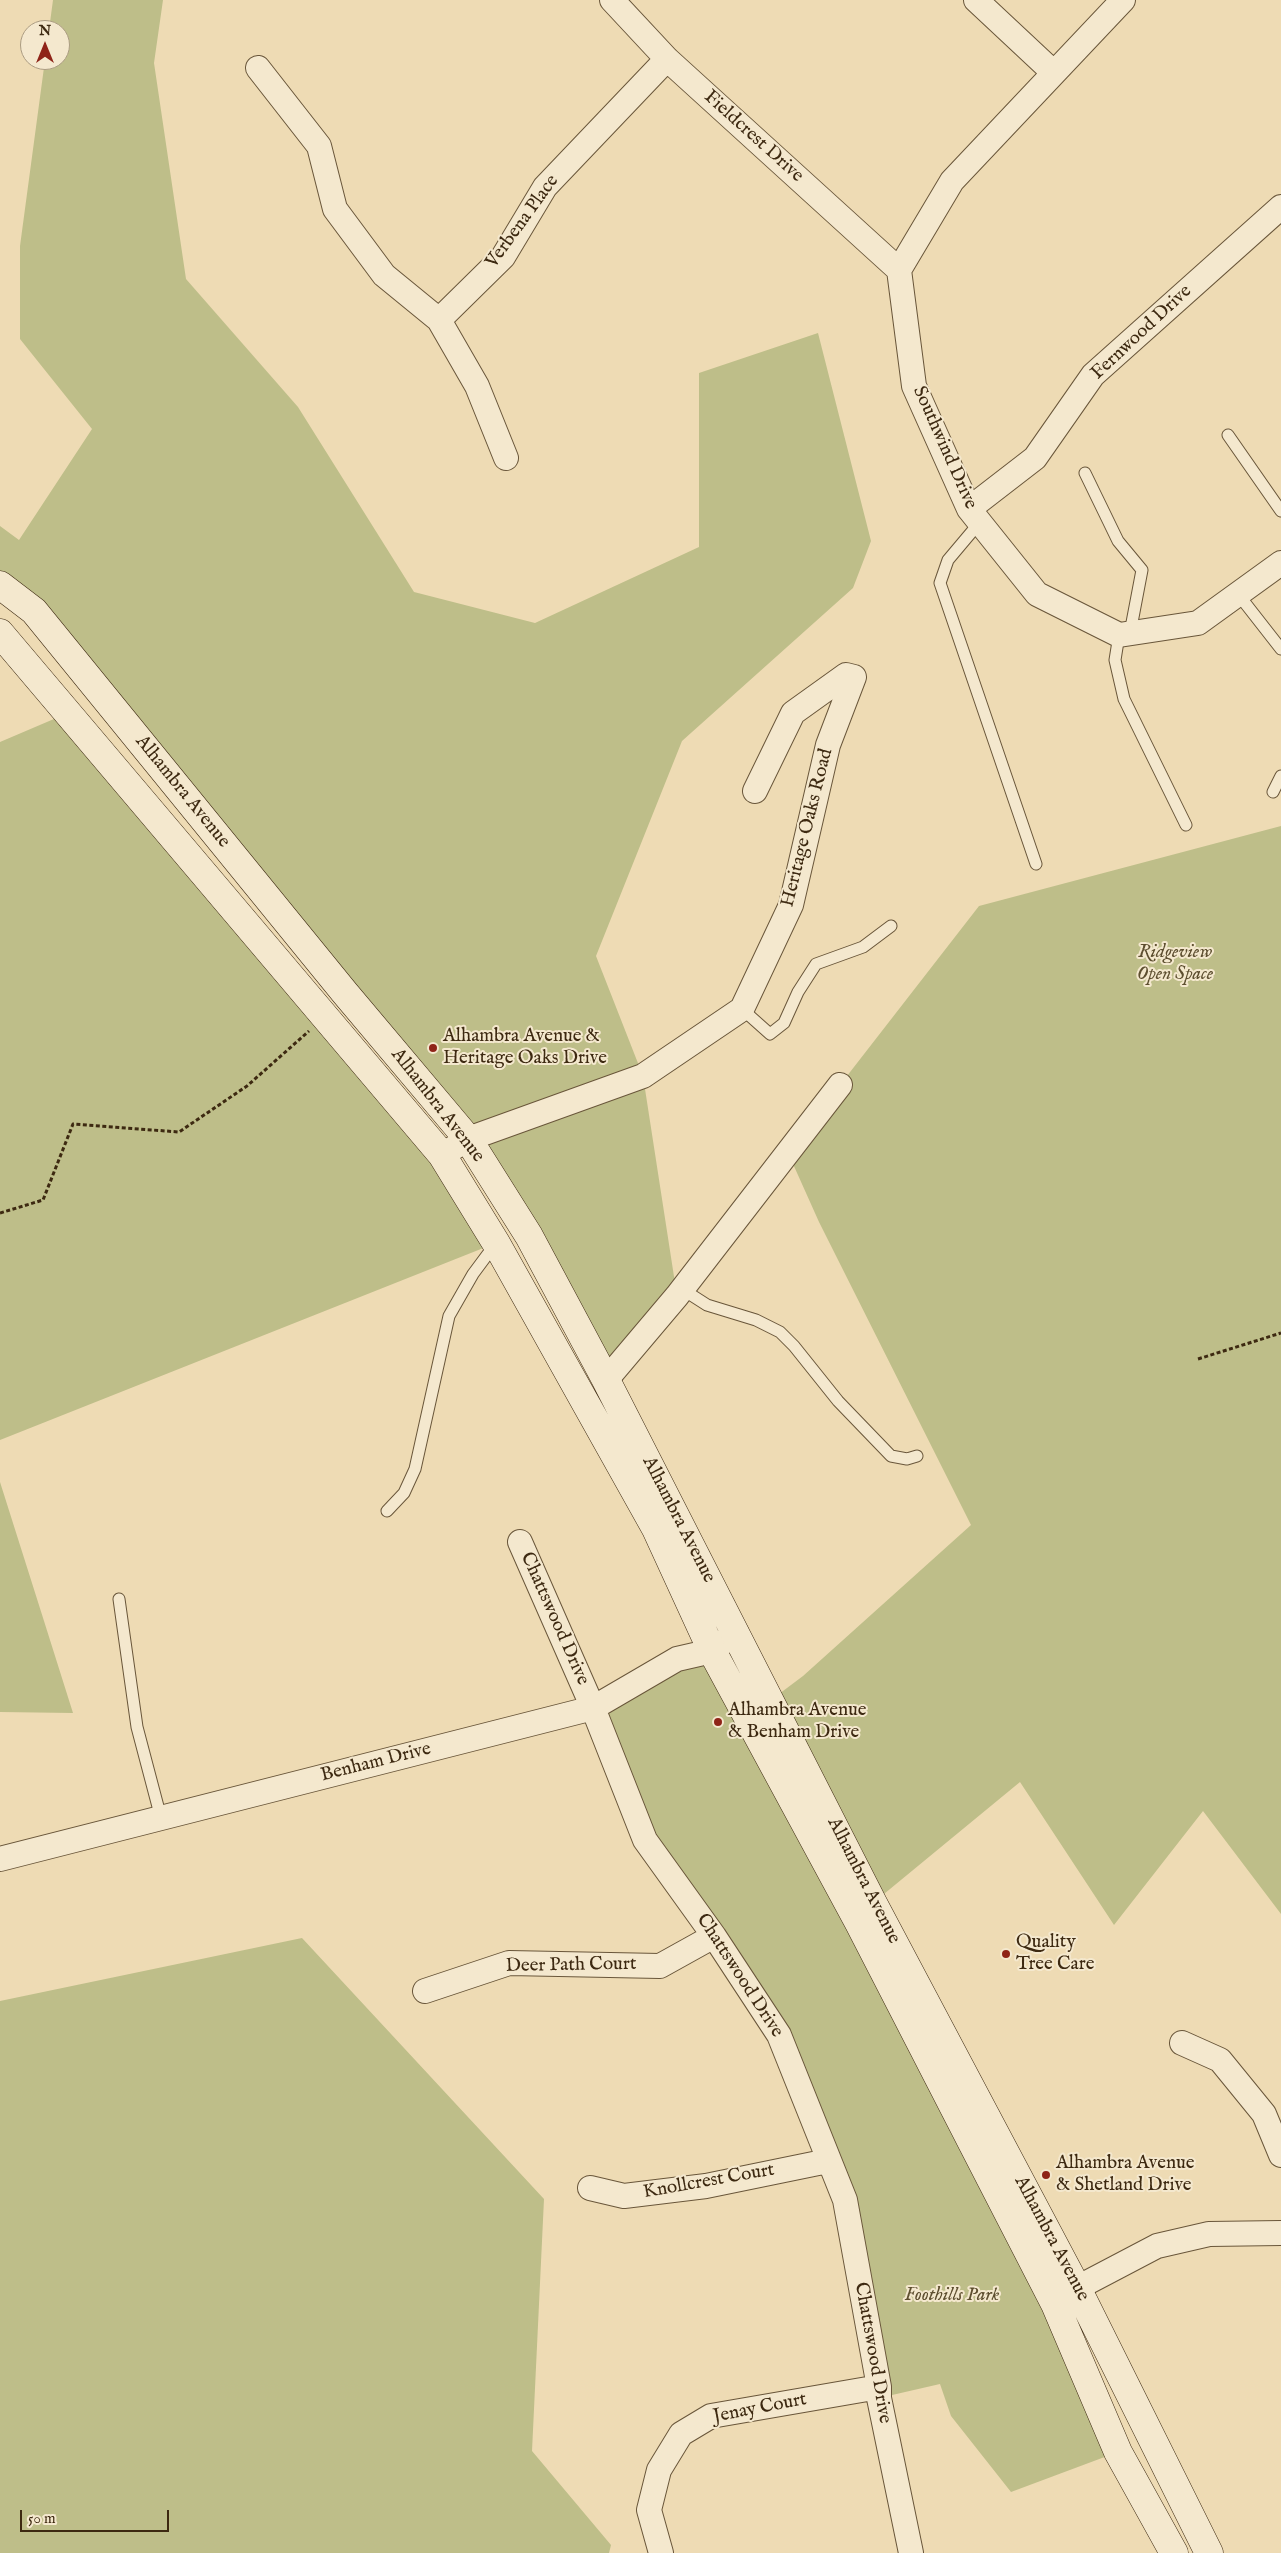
<!DOCTYPE html>
<style>
body{margin:0}
#map{position:relative;width:1281px;height:2553px;overflow:hidden;background:#eedbb4;font-family:"IM FELL English",serif}
canvas{display:block}
.north{position:absolute;left:20px;top:20px;width:50px;height:50px;box-sizing:border-box;background:#f4e8ce;border:1px solid #ab9c82;border-radius:50%;rotate:0deg;font-size:14px;font-weight:700;line-height:20px;text-align:center;color:#3d2911}
.north::after{content:'';display:block;margin:auto;width:18px;height:22px;background:#8f2418;clip-path:polygon(50% 0,100% 100%,50% 72%,0 100%)}
.scale{position:absolute;left:20px;top:2510px;width:149px;height:22px;box-sizing:border-box;border:2px solid #3d2911;border-top:0;padding-left:6px;font-size:15px;line-height:18px;white-space:nowrap;color:#3d2911;-webkit-text-stroke:4px #f4e8ce;paint-order:stroke}
</style>
<div id="map">
<canvas width="1281" height="2553"></canvas>
<div class="north">N</div>
<div class="scale">50 m</div>
</div>
<script>
const context = document.querySelector('canvas').getContext('2d');
context.lineJoin = 'round';
function paint(path, color) {
  context.fillStyle = color;
  context.fill(path, 'evenodd');
}
function poly(rows) {
  const path = new Path2D();
  for (const r of rows) {
    path.moveTo(r[0], r[1]);
    for (let i = 2; i < r.length; i += 2) path.lineTo(r[i], r[i + 1]);
  }
  return path;
}
function strokePath(path, color, width, dash) {
  context.strokeStyle = color;
  context.lineWidth = width;
  context.lineCap = dash ? 'butt' : 'round';
  context.setLineDash(dash || []);
  context.stroke(path);
}
function label(font, color, halo, rows, align = 'center') {
  context.font = font + ' "IM FELL English",serif';
  context.lineWidth = 4;
  context.setLineDash([]);
  context.textBaseline = 'middle';
  context.strokeStyle = halo;
  context.fillStyle = color;
  for (const [text, x, y, turn = 0] of rows) {
    context.save();
    context.translate(x, y);
    context.rotate((+turn || 0) * Math.PI / 180);
    context.textAlign = isNaN(turn) ? turn : align;
    if (halo) context.strokeText(text, 0, 0);
    context.fillText(text, 0, 0);
    context.restore();
  }
}
paint(poly([
 [53,0,163,0,154,63,186,279,298,407,414,592,535,623,699,547,699,373,818,333,871,541,853,588,682,741,596,956,643,1076,677,1296,606,1380,468,1139,0,585,0,526,19,540,92,429,20,339,20,246,45,60,60,60,60,30,49,30],
 [68,713,496,1243,0,1440,0,742],
 [1281,826,1281,1914,1203,1811,1114,1925,1020,1782,873,1903,771,1700,803,1676,971,1525,819,1222,789,1155,840,1085,979,906],
 [0,1482,44,1621,73,1713,0,1712],
 [712,1651,1118,2452,1011,2492,951,2416,940,2384,879,2398,845,2200,779,2035,645,1840,593,1708],
 [302,1938,544,2199,532,2451,611,2545,609,2553,0,2553,0,2001]
]), '#bebe89');
const service = poly([
 [1228,435,1281,511],
 [1085,473,1118,541,1142,570,1130,633],
 [980,522,948,560,940,583,1036,864],
 [1238,594,1281,649],
 [1119,635,1115,660,1124,699,1186,825],
 [1273,792,1281,776],
 [742,1009,770,1034,784,1023,798,992,816,964,863,947,891,926],
 [682,1289,707,1305,756,1320,780,1332,794,1346,838,1401,891,1456,907,1459,917,1456],
 [387,1511,404,1493,415,1469,449,1316,473,1274,496,1243],
 [119,1599,137,1727,161,1818]
]);
const minor = poly([
 [612,0,667,59,899,270],
 [976,0,1054,73],
 [1123,0,952,181,899,270,914,386,969,509,1037,594,1119,635,1198,623,1281,563],
 [258,68,319,146,335,209,384,275,439,320,477,386,506,458],
 [439,320,503,257,545,187,667,59],
 [969,509,1035,458,1093,375,1281,207],
 [442,1155,468,1139,643,1076,742,1009,791,905,828,745,854,677,846,675,793,713,755,791],
 [606,1380,677,1296,840,1085],
 [520,1542,593,1708,645,1840,714,1936,779,2035,845,2200,879,2387,879,2398,911,2553],
 [0,1859,593,1708,677,1659,712,1651,736,1632],
 [425,1991,509,1963,660,1966,714,1936],
 [1182,2043,1220,2060,1264,2114,1281,2155],
 [590,2188,624,2196,706,2186,828,2161],
 [1062,2298,1077,2288,1157,2246,1209,2234,1281,2233],
 [661,2553,649,2510,659,2470,681,2434,711,2416,879,2387]
]);
const secondary = poly([
 [0,585,34,611,345,993,468,1139,529,1236,606,1380,873,1903,1077,2288,1209,2553],
 [0,633,442,1155,496,1243,656,1529,712,1651,859,1923,1055,2304,1118,2452,1174,2553]
]);
strokePath(service, '#69563a', 13);
strokePath(minor, '#69563a', 26);
strokePath(secondary, '#3d2911', 29);
strokePath(poly([
 [0,1213,43,1200,73,1124,179,1132,247,1086,309,1031],
 [1198,1359,1281,1333]
]), '#3d2911', 3, [4, 2.5]);
strokePath(service, '#f4e8ce', 11);
strokePath(minor, '#f4e8ce', 24);
strokePath(secondary, '#f4e8ce', 28);
for (const [x, y, r, color] of [
 [433,1048,5,"#8f2418"],
 [718,1722,5,"#8f2418"],
 [1006,1954,5,"#8f2418"],
 [1046,2175,5,"#8f2418"]
]) {
  const dot = new Path2D();
  dot.arc(x, y, r, 0, 2 * Math.PI);
  context.fillStyle = color;
  context.fill(dot);
  strokePath(dot, '#f4e8ce', 2);
}
label('19px', '#3d2911', '#f4e8ce', [
 ["Fieldcrest Drive",753,137,42],
 ["Verbena Place",523,222,-54],
 ["Fernwood Drive",1142,333,-43],
 ["Southwind Drive",944,448,66],
 ["Alhambra Avenue",182,792,51],
 ["Heritage Oaks Road",808,828,-76],
 ["Alhambra Avenue",437,1106,52],
 ["Alhambra Avenue",678,1520,63],
 ["Chattswood Drive",554,1619,66],
 ["Benham Drive",376,1763,-14],
 ["Alhambra Avenue",863,1881,63],
 ["Deer Path Court",571,1966,-1],
 ["Chattswood Drive",739,1976,57],
 ["Knollcrest Court",709,2182,-10],
 ["Alhambra Avenue",1051,2239,62],
 ["Chattswood Drive",872,2353,80],
 ["Jenay Court",760,2409,-11]
]);
label('italic 19px', '#5d4e2f', '#f4e8ce', [
 ["Ridgeview",1175,953],
 ["Open Space",1175,975],
 ["Foothills Park",952,2296]
]);
label('19px', '#3d2911', '#f4e8ce', [
 ["Alhambra Avenue &",443,1037],
 ["Heritage Oaks Drive",443,1059],
 ["Alhambra Avenue",728,1711],
 ["& Benham Drive",728,1733],
 ["Quality",1016,1943],
 ["Tree Care",1016,1965],
 ["Alhambra Avenue",1056,2164],
 ["& Shetland Drive",1056,2186]
], 'left');
</script>
